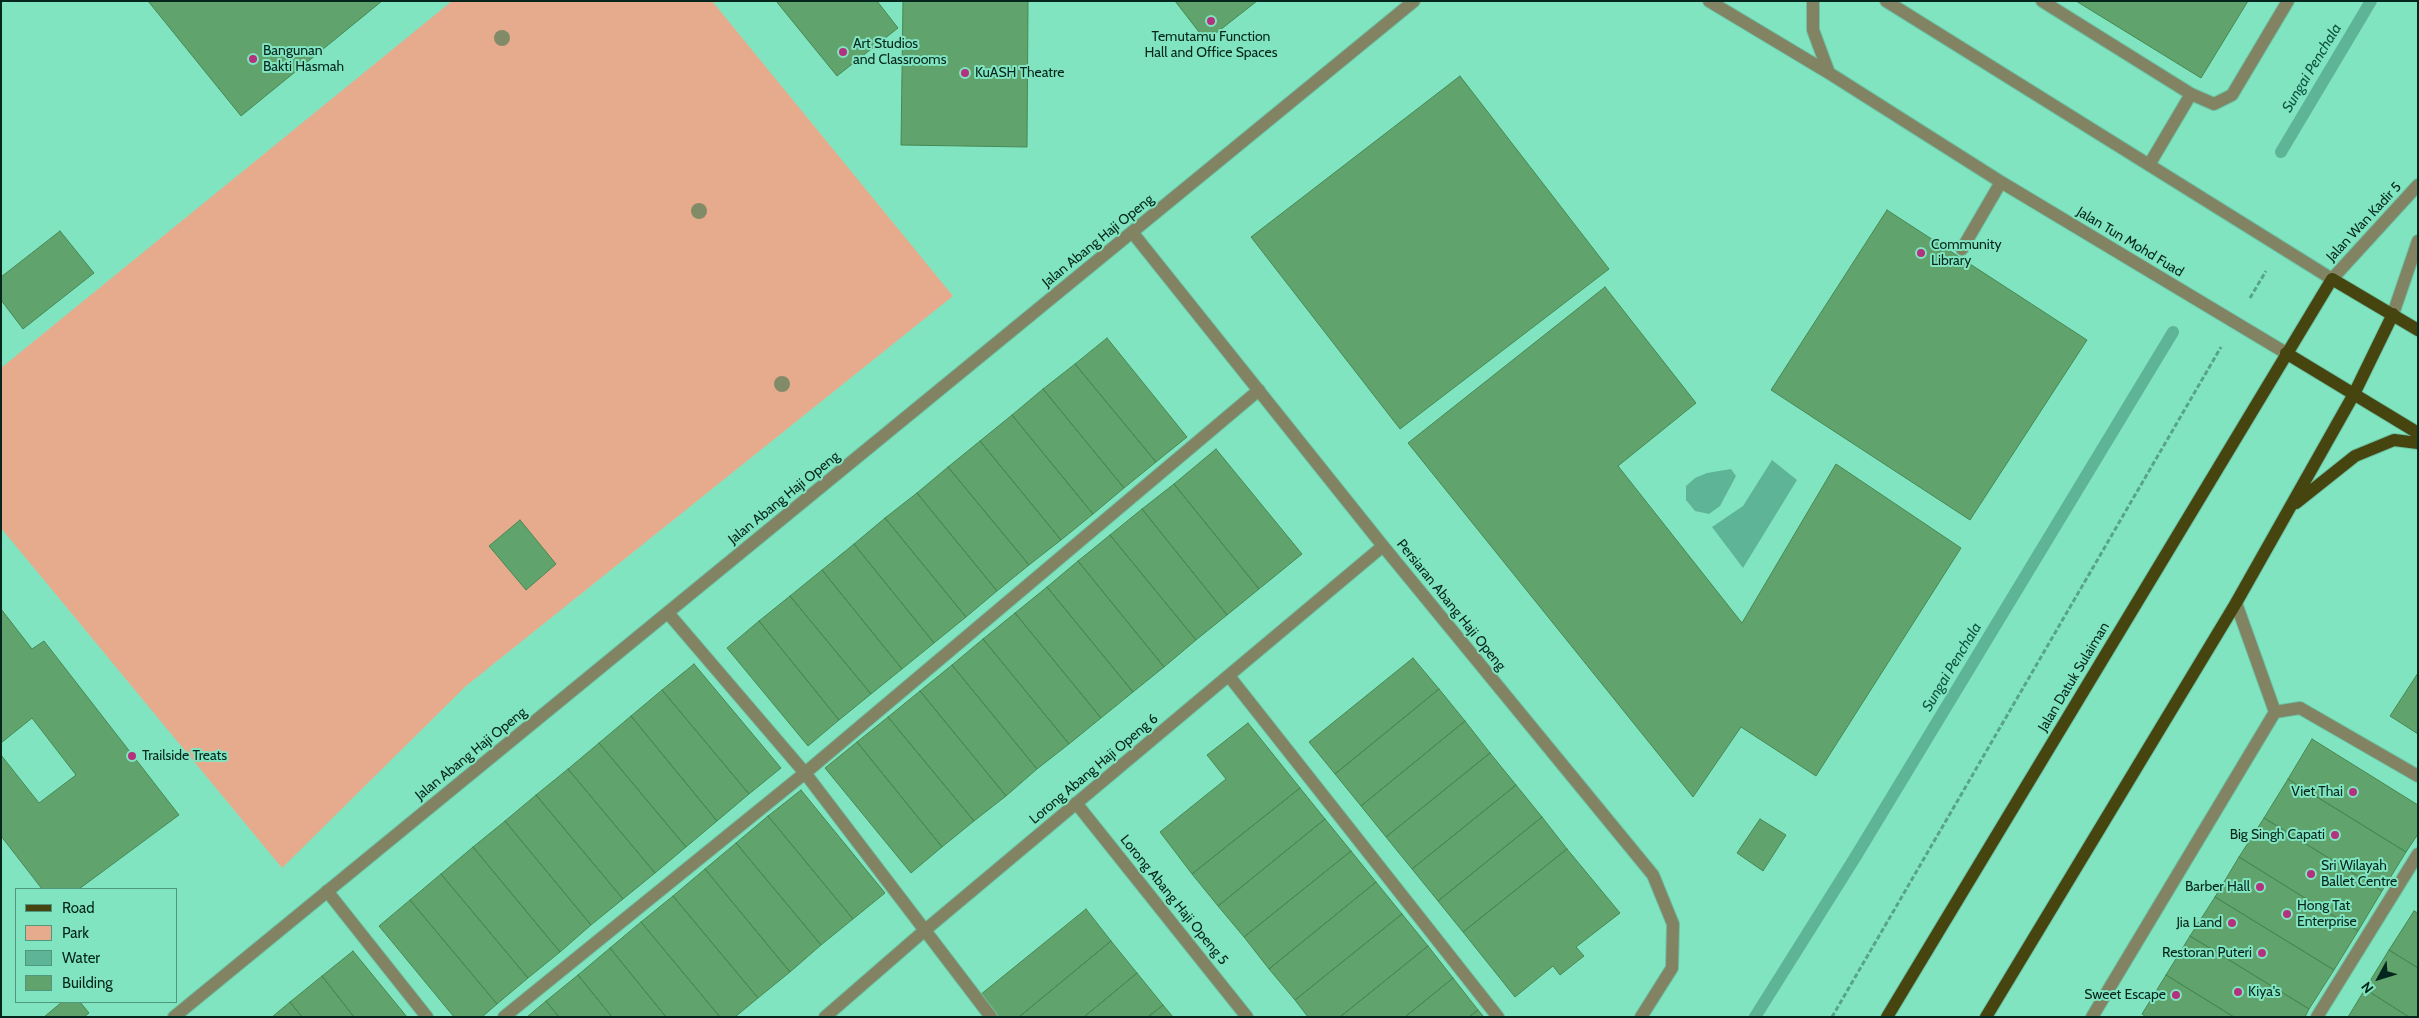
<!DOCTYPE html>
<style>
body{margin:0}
#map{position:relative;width:2419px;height:1018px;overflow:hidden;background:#81e4c1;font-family:Cabin,sans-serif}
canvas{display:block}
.frame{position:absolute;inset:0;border:2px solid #05261c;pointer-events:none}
.legend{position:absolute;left:15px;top:888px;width:162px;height:115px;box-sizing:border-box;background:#81e4c1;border:1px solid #4f987f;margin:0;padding:6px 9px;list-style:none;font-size:15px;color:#05261c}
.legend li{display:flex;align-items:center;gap:10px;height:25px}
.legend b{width:25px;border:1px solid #4f987f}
.north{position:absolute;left:2354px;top:953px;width:50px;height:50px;-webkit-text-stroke:4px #81e4c1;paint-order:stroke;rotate:231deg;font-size:14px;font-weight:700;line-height:20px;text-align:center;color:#05261c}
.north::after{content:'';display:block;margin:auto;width:18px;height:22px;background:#05261c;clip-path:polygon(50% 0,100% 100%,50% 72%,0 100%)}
</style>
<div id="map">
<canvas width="2419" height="1018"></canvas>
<div class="frame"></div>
<ul class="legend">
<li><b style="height:6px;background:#46450f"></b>Road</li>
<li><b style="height:14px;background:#e6ab8d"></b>Park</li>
<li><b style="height:14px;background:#5eb496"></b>Water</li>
<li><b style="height:14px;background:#60a36c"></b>Building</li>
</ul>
<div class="north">N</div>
</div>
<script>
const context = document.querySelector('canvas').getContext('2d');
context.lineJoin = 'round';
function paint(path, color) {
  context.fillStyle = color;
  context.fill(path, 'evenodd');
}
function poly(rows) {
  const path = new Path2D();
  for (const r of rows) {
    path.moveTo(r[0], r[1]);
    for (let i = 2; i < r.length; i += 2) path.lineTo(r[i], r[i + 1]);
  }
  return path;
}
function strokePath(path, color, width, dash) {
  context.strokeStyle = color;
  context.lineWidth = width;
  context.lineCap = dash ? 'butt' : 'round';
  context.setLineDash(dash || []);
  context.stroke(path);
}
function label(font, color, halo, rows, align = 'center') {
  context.font = font + ' Cabin,sans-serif';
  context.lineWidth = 4;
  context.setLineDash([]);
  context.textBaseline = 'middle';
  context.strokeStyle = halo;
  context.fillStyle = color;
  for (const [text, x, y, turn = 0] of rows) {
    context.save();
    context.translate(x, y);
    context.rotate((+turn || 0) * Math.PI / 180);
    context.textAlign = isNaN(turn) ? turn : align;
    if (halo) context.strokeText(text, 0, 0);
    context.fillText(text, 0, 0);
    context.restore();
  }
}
paint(poly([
 [452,1,712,1,953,296,466,686,282,868,1,528,1,368]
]), '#e6ab8d');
paint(poly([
 [1772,460,1797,480,1743,568,1712,527,1743,506],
 [1731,469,1736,476,1720,506,1709,514,1695,511,1686,500,1686,486,1695,478,1707,473]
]), '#5eb496');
strokePath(poly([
 [2281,152,2371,1],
 [1755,1017,1856,856,2173,332]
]), '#5eb496', 12);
const building = poly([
 [148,1,382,1,241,116,148,1],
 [776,1,877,1,898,28,837,76,776,1],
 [903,1,1028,1,1027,147,901,145,903,1],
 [1175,1,1257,1,1206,41,1175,1],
 [2076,1,2248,1,2201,78,2076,1],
 [1460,76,1609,269,1400,429,1251,237,1460,76],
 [1887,210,2087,340,1970,520,1771,390,1887,210],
 [60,231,94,273,23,329,1,300,1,277,60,231],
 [1605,287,1696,403,1618,466,1742,623,1836,464,1961,548,1816,776,1741,727,1693,797,1408,443,1605,287],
 [1107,338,1187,437,1156,462,1075,364,1107,338],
 [1075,364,1156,462,1124,488,1043,389,1075,364],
 [1043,389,1124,488,1093,514,1012,415,1043,389],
 [1012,415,1093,514,1061,540,980,441,1012,415],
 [980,441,1061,540,1029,565,948,467,980,441],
 [1216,449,1302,554,1259,589,1174,484,1216,449],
 [948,467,1029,565,997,591,917,493,948,467],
 [1174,484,1259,589,1227,615,1142,509,1174,484],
 [917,493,997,591,966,617,885,518,917,493],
 [1142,509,1227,615,1196,640,1110,535,1142,509],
 [885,518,966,617,934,643,854,544,885,518],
 [520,520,556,564,526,590,489,546,520,520],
 [1110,535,1196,640,1164,667,1078,561,1110,535],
 [854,544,934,643,902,669,822,570,854,544],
 [1078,561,1164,667,1133,692,1047,587,1078,561],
 [822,570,902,669,871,694,790,596,822,570],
 [1047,587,1133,692,1101,718,1015,613,1047,587],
 [790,596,871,694,839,720,759,621,790,596],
 [1,609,32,649,44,641,179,815,79,889,42,889,1,836,1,755,39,803,76,775,32,718,1,743,1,609],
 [1015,613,1101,718,1069,744,983,639,1015,613],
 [759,621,839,720,808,746,727,648,759,621],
 [983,639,1069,744,1037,769,952,665,983,639],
 [1413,658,1439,689,1335,774,1309,742,1413,658],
 [694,664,781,768,749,794,662,690,694,664],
 [952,665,1037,769,1006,796,920,691,952,665],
 [2418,673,2418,734,2390,716,2418,673],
 [1439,689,1465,721,1361,806,1335,774,1439,689],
 [662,690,749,794,717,821,631,716,662,690],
 [920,691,1006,796,974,821,888,717,920,691],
 [631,716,717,821,686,847,599,743,631,716],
 [888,717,974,821,942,847,857,742,888,717],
 [1465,721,1490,753,1386,837,1361,806,1465,721],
 [1248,723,1300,788,1192,874,1160,832,1226,779,1207,755,1248,723],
 [2312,739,2418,805,2418,834,2406,852,2288,779,2312,739],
 [857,742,942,847,911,873,825,768,857,742],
 [599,743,686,847,655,873,568,769,599,743],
 [1490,753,1516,785,1412,869,1386,837,1490,753],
 [568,769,655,873,623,899,536,795,568,769],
 [2288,779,2406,852,2382,891,2264,818,2288,779],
 [1516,785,1542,817,1438,901,1412,869,1516,785],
 [1300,788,1325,819,1218,906,1192,874,1300,788],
 [801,790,885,893,853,919,768,816,801,790],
 [536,795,623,899,591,925,505,821,536,795],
 [768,816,853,919,821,945,736,843,768,816],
 [1542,817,1567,849,1463,932,1438,901,1542,817],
 [2264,818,2382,891,2358,931,2239,857,2264,818],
 [1325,819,1351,851,1244,937,1218,906,1325,819],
 [1760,819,1786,835,1763,871,1737,853,1760,819],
 [505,821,591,925,560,952,473,847,505,821],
 [736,843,821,945,790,972,705,869,736,843],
 [473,847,560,952,528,978,441,874,473,847],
 [1567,849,1620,913,1576,947,1584,956,1560,975,1553,966,1515,997,1463,932,1567,849],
 [1351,851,1376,882,1269,969,1244,937,1351,851],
 [2239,857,2358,931,2334,970,2215,897,2239,857],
 [705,869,790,972,758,998,673,896,705,869],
 [441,874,528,978,497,1004,410,900,441,874],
 [1376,882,1402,914,1295,1000,1269,969,1376,882],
 [673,896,758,998,735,1017,720,1017,641,922,673,896],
 [2215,897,2334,970,2309,1009,2190,936,2215,897],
 [410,900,497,1004,482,1017,454,1017,379,926,410,900],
 [1086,909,1111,941,1019,1017,998,1017,980,995,1086,909],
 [2414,911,2418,913,2418,968,2389,950,2414,911],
 [1402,914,1428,946,1340,1017,1308,1017,1295,1000,1402,914],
 [641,922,720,1017,666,1017,610,948,641,922],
 [2190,936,2309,1009,2305,1017,2234,1017,2166,975,2190,936],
 [1111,941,1137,973,1084,1017,1019,1017,1111,941],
 [1428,946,1453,978,1405,1017,1340,1017,1428,946],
 [610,948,666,1017,612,1017,578,975,610,948],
 [2389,950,2418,968,2418,1017,2409,1017,2365,989,2389,950],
 [353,951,407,1017,354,1017,322,976,353,951],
 [1137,973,1163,1005,1148,1017,1084,1017,1137,973],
 [578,975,612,1017,559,1017,546,1001,578,975],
 [2166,975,2234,1017,2146,1017,2142,1014,2166,975],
 [322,976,354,1017,302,1017,290,1002,322,976],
 [1453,978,1478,1010,1469,1017,1405,1017,1453,978],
 [2365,989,2409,1017,2348,1017,2365,989],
 [546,1001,559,1017,527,1017,546,1001],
 [62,1002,80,1002,89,1013,84,1017,44,1017,62,1002],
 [290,1002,302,1017,272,1017,290,1002],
 [1163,1005,1173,1017,1148,1017,1163,1005],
 [1478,1010,1484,1017,1469,1017,1478,1010]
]);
paint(building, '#60a36c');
strokePath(building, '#468953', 1);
const minor = poly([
 [1709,1,1829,73,2001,182,2286,353],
 [1813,1,1813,30,1829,73],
 [1886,1,2332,279,2418,185],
 [2042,1,2191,94,2214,104,2232,95,2288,1],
 [2149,165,2191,94],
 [1132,232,1383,546,1653,875,1673,924,1672,968,1641,1017],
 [1962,249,2001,182],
 [2393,314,2418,241],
 [2236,603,2275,712],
 [668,613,805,773,991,1017],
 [1229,676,1498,1017],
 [2275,712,2300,708,2418,776],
 [1076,803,1247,1017],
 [327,891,427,1017],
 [174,1017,1414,1],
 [504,1017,805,773,1259,390],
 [825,1017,924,931,1383,546],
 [2092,1017,2275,712],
 [2317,1017,2418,854]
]);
const major = poly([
 [2286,353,2418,433],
 [2296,503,2355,456,2394,440,2418,443],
 [1887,1017,2332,279,2418,330],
 [1986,1017,2236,603,2354,394,2393,314]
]);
strokePath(minor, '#6bc2a3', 14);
strokePath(major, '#6bc2a3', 14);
strokePath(poly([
 [2250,298,2266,271],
 [1832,1017,2221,347]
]), '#57a48a', 3, [5, 2.5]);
strokePath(minor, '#828362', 12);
strokePath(major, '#46450f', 12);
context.fillStyle = '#828b67';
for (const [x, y] of [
 [502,38],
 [699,211],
 [782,384]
]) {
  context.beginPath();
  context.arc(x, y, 8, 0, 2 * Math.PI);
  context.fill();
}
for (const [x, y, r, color] of [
 [1211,21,5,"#b2327e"],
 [843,52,5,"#b2327e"],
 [253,59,5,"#b2327e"],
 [965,73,5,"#b2327e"],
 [1921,253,5,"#b2327e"],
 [132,756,5,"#b2327e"],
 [2353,792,5,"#b2327e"],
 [2335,835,5,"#b2327e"],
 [2311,874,5,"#b2327e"],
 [2260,887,5,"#b2327e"],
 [2287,914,5,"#b2327e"],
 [2232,923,5,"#b2327e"],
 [2262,953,5,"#b2327e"],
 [2238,992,5,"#b2327e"],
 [2176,995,5,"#b2327e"]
]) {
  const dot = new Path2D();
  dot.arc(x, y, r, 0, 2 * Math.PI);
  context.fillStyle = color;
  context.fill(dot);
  strokePath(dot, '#81e4c1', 2);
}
label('14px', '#05261c', '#81e4c1', [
 ["Temutamu Function",1211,37,"center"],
 ["Hall and Office Spaces",1211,53,"center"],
 ["Art Studios",853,44],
 ["and Classrooms",853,60],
 ["Bangunan",263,51],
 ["Bakti Hasmah",263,67],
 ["KuASH Theatre",975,73],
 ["Community",1931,245],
 ["Library",1931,261],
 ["Trailside Treats",142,756],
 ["Viet Thai",2343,792,"right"],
 ["Big Singh Capati",2325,835,"right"],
 ["Sri Wilayah",2321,866],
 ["Ballet Centre",2321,882],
 ["Barber Hall",2250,887,"right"],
 ["Hong Tat",2297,906],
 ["Enterprise",2297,922],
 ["Jia Land",2222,923,"right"],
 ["Restoran Puteri",2252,953,"right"],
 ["Kiya's",2248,992],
 ["Sweet Escape",2166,995,"right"]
], 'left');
label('14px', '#05261c', '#81e4c1', [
 ["Jalan Wan Kadir 5",2364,222,-47],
 ["Jalan Abang Haji Openg",1098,241,-39],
 ["Jalan Tun Mohd Fuad",2130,242,31],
 ["Jalan Abang Haji Openg",784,498,-39],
 ["Persiaran Abang Haji Openg",1451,605,51],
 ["Jalan Datuk Sulaiman",2074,677,-59],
 ["Jalan Abang Haji Openg",471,754,-39],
 ["Lorong Abang Haji Openg 6",1094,769,-40],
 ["Lorong Abang Haji Openg 5",1174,900,51]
]);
label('italic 15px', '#0f5642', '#81e4c1', [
 ["Sungai Penchala",2312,68,-59],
 ["Sungai Penchala",1952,667,-59]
]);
</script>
